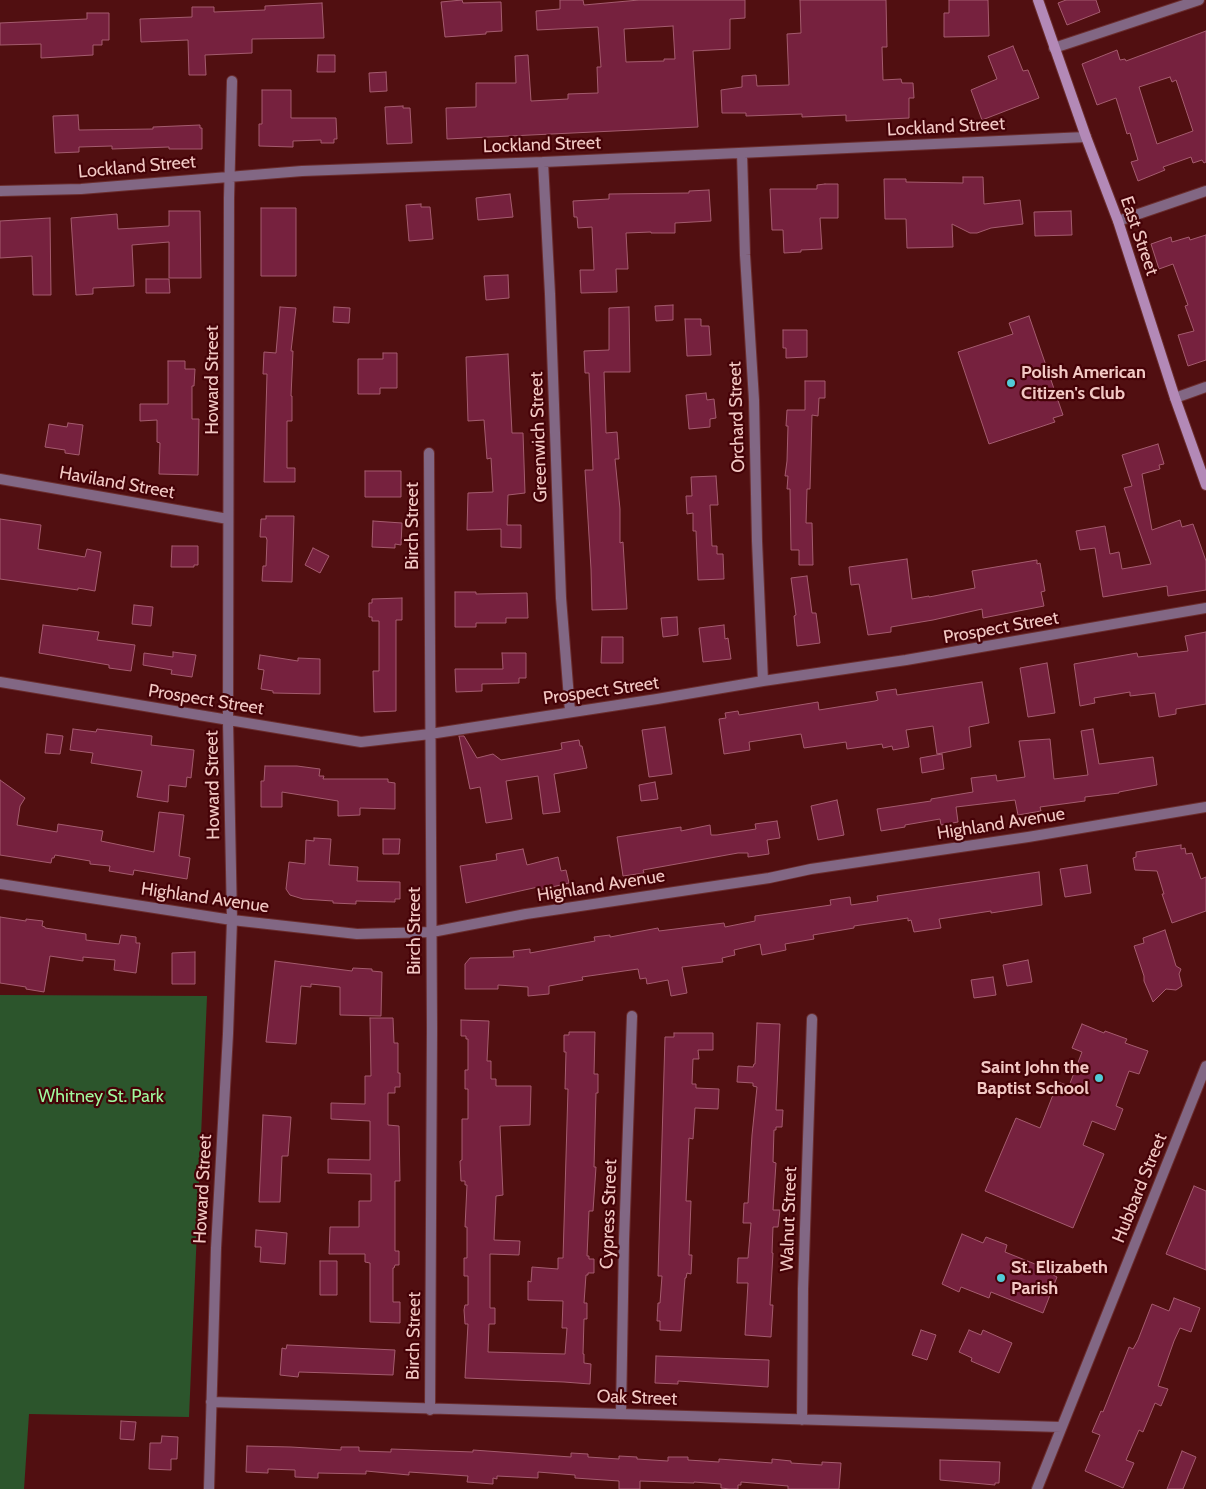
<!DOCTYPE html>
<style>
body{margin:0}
canvas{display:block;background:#510f11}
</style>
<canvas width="1206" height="1489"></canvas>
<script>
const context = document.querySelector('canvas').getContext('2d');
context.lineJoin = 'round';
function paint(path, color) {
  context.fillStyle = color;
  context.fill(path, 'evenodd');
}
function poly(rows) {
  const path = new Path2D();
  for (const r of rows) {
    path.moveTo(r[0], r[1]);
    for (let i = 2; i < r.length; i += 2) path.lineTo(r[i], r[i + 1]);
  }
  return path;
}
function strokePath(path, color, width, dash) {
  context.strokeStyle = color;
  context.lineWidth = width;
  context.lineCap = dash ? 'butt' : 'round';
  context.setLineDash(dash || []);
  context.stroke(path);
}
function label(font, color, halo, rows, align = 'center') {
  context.font = font + ' Cabin,sans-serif';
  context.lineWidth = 4.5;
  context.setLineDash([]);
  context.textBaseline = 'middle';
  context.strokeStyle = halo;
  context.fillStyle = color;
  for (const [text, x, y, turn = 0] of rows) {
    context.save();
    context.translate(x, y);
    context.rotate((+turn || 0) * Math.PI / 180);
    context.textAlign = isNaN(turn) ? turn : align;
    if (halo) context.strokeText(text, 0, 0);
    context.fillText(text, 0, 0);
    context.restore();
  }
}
paint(poly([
 [0,995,207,996,189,1417,29,1414,24,1489,0,1489]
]), '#2c552c');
const building = poly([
 [462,0,463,3,501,2,502,31,486,32,486,34,445,37,441,2,462,0],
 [560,0,583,0,584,5,639,0,745,0,745,18,730,19,730,49,693,51,698,127,447,139,446,108,476,107,476,83,516,83,515,56,528,55,531,101,568,99,568,94,598,93,597,67,601,67,598,27,537,30,536,11,560,9,560,0],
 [673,26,675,59,664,59,664,61,626,62,624,29,673,26],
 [800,0,886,0,887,47,882,47,883,80,901,79,902,83,913,83,914,98,909,98,909,118,846,121,846,115,802,117,802,114,746,116,746,113,722,113,721,90,742,87,742,76,756,75,757,86,789,85,787,34,801,33,800,0],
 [949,0,988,0,989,36,944,37,944,13,949,13,949,0],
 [1066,0,1096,0,1100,12,1067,25,1058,3,1066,0],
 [322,3,324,38,252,39,252,53,205,55,206,75,189,75,188,40,141,42,140,19,192,17,192,7,214,7,214,12,265,10,265,6,322,3],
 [87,13,109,13,109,40,102,40,102,45,93,45,93,55,41,58,41,44,0,45,0,23,87,19,87,13],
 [1206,31,1206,162,1204,163,1202,160,1193,163,1191,157,1163,167,1165,170,1138,181,1131,162,1138,160,1130,133,1127,134,1116,98,1097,105,1082,64,1117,50,1120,60,1125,59,1126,61,1206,31],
 [1170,77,1172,82,1176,80,1193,131,1157,144,1139,87,1170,77],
 [1013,46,1023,71,1028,70,1039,98,982,120,971,90,997,79,988,56,1013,46],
 [318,55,335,55,335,72,317,72,318,55],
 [386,72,387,91,370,92,369,73,386,72],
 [262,90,291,90,291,118,336,118,337,139,334,139,334,143,321,143,321,140,293,141,293,147,259,146,259,124,262,124,262,90],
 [403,106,403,108,410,108,412,143,387,144,385,107,403,106],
 [78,115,79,130,153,129,153,127,200,125,200,128,202,128,202,149,169,149,169,147,112,149,112,146,79,147,79,152,55,153,53,116,78,115],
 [963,177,983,177,984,204,1020,200,1023,224,991,228,977,233,970,233,952,224,953,247,907,248,906,219,885,219,884,179,906,179,906,182,963,183,963,177],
 [825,184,838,184,838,218,820,218,822,249,801,250,801,252,784,253,783,230,772,230,770,189,817,189,817,185,825,184],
 [709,190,711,221,675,223,675,233,651,233,651,232,626,233,628,269,616,269,617,292,581,293,580,270,594,270,592,227,578,228,577,217,574,217,573,201,609,199,609,194,689,193,689,191,709,190],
 [510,194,513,217,478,220,476,198,510,194],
 [421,204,421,207,430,207,433,239,409,241,406,205,421,204],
 [261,208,296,208,296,276,261,276,261,208],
 [169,211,200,211,201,278,169,278,169,242,132,245,134,286,93,288,93,294,76,295,71,218,117,214,118,229,169,226,169,211],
 [1071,211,1072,235,1035,236,1034,212,1071,211],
 [50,218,51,295,33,295,32,256,0,258,0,221,50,218],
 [1206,235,1206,360,1188,366,1178,335,1194,331,1185,306,1188,305,1173,264,1159,269,1151,244,1171,237,1172,242,1189,237,1190,240,1206,235],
 [508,275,509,298,486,300,484,276,508,275],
 [146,279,169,279,170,293,146,293,146,279],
 [673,305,673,320,656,321,655,306,673,305],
 [280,307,296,308,291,351,293,351,291,396,292,396,292,421,287,421,287,468,295,468,295,482,264,482,267,374,263,374,264,352,276,353,280,307],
 [334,307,350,308,349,323,333,322,334,307],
 [629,307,630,372,604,372,606,433,617,432,619,459,615,459,620,509,620,543,623,542,627,609,592,610,591,569,585,470,593,470,589,373,585,373,584,351,609,350,609,308,629,307],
 [1029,316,1063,415,1053,418,1055,422,989,444,958,352,1013,334,1009,323,1029,316],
 [685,319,701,319,701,326,709,326,711,355,687,356,685,319],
 [783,330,807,330,807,357,786,358,786,348,783,348,783,330],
 [383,353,397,353,397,388,380,388,380,394,358,394,358,359,383,359,383,353],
 [508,354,512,433,523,433,525,493,508,495,507,525,521,525,521,548,501,547,501,529,467,530,468,493,493,492,491,458,487,459,484,420,468,421,466,357,508,354],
 [168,361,185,361,185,369,195,369,194,386,192,386,192,419,199,419,198,475,159,474,160,443,157,442,157,420,140,421,140,404,168,404,168,361],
 [805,381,825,381,825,398,819,398,818,416,812,415,810,489,807,489,806,523,812,523,813,565,799,565,799,550,791,550,790,489,787,489,788,476,785,476,787,461,788,426,786,426,787,410,805,410,805,381],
 [706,393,707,400,714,399,716,418,710,419,710,427,689,429,686,395,706,393],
 [68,423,83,425,79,455,65,453,65,450,45,447,49,424,67,427,68,423],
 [1158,444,1164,464,1159,465,1160,469,1142,474,1152,530,1180,520,1182,527,1193,524,1206,561,1206,590,1168,596,1167,586,1103,597,1095,548,1080,550,1076,531,1105,526,1110,554,1119,552,1122,569,1151,564,1124,488,1132,486,1122,455,1158,444],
 [365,471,401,471,401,497,365,497,365,471],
 [716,476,718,505,710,505,712,546,717,546,717,554,723,554,724,579,698,580,696,531,693,531,693,513,687,514,686,496,692,496,691,477,716,476],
 [266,516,294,516,292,582,262,581,263,566,266,566,267,540,266,537,260,537,261,519,266,519,266,516],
 [0,519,41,525,38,549,85,557,87,549,101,552,95,591,78,588,78,590,0,579,0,519],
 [373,521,402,523,401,545,395,544,395,548,372,547,373,521],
 [172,546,198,546,198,565,194,565,194,567,171,567,172,546],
 [313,548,329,556,320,573,305,565,313,548],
 [907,559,912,599,929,596,929,597,975,588,972,571,1037,560,1037,564,1040,563,1045,591,1041,592,1044,606,983,618,982,609,933,620,891,627,891,632,868,635,859,584,851,585,849,567,907,559],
 [807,576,812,613,816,613,820,643,797,646,794,616,796,615,791,578,807,576],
 [455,592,476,592,476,594,527,593,528,618,506,618,506,623,476,623,476,627,455,627,455,592],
 [402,598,402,620,396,620,396,711,374,712,373,671,379,671,379,621,372,621,372,617,369,617,369,603,372,603,372,599,402,598],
 [134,605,153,607,151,626,132,624,134,605],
 [677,617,678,635,663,637,661,618,677,617],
 [43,625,99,632,97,640,135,645,131,671,109,668,109,665,39,653,43,625],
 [724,625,725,639,728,638,731,659,703,662,699,628,724,625],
 [1206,632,1206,704,1176,709,1176,714,1159,717,1155,693,1130,696,1130,692,1094,698,1095,703,1080,706,1074,664,1137,653,1138,657,1188,651,1185,636,1206,632],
 [602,637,623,637,623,663,601,663,602,637],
 [173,652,196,655,192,677,171,674,172,670,143,665,144,653,173,657,173,652],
 [502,653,526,653,526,678,519,678,519,683,482,684,482,691,456,692,455,669,503,669,502,653],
 [260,655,298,661,298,658,320,659,320,694,273,693,273,691,261,689,264,670,258,669,260,655],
 [1047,663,1055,713,1028,717,1020,668,1047,663],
 [982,682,989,723,969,727,971,747,937,754,933,726,906,730,909,747,893,750,892,746,883,748,882,744,847,749,846,742,804,748,801,734,749,742,750,750,724,754,719,719,726,718,725,713,738,711,739,715,818,702,819,710,875,701,878,700,876,692,896,689,897,695,982,682],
 [665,727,672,774,649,777,642,730,665,727],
 [73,729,96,732,97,729,152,736,151,745,194,750,191,778,187,777,186,787,169,785,168,802,137,797,142,771,91,763,93,753,70,750,73,729],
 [1093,729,1099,764,1153,757,1157,785,1119,792,1119,793,1085,797,1085,801,1040,807,1041,811,1018,815,1015,800,956,807,958,822,941,825,940,819,905,825,905,827,881,831,877,809,931,801,931,799,973,792,971,778,996,775,997,781,1025,777,1019,741,1050,739,1054,779,1088,775,1081,731,1093,729],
 [47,734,63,736,60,754,45,753,47,734],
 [459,736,464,736,477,758,493,754,501,760,559,750,562,749,561,743,579,740,580,746,582,746,587,768,554,774,560,812,543,814,538,776,506,781,512,819,486,823,480,787,470,789,459,736],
 [942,754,944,769,922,773,920,758,942,754],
 [265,766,297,766,320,769,319,776,324,776,323,779,388,779,388,782,395,783,395,809,360,808,360,815,338,816,338,801,282,792,282,807,261,807,261,781,264,781,265,766],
 [0,780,25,798,20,806,17,825,57,832,58,824,103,831,101,841,154,852,159,812,184,815,179,856,190,858,187,879,134,870,133,875,109,871,110,866,90,864,90,861,55,855,54,858,52,858,51,863,0,855,0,780],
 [655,782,658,799,641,801,639,785,655,782],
 [837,800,844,835,818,840,811,806,837,800],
 [777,821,780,838,767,840,769,854,748,857,748,853,738,853,643,870,644,873,623,876,617,837,681,827,681,831,710,825,711,835,717,835,756,829,755,824,777,821],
 [314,838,331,839,329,865,358,867,357,881,400,882,400,899,395,899,395,902,356,901,356,904,333,903,333,901,303,899,290,895,286,889,289,862,305,864,306,840,314,841,314,838],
 [383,839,400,839,399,854,383,854,383,839],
 [1181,845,1181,849,1185,848,1186,854,1192,853,1201,879,1206,877,1206,911,1172,923,1162,894,1164,894,1157,871,1135,870,1133,858,1136,857,1136,852,1181,845],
 [523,849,527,865,558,857,561,871,566,870,569,883,539,890,538,887,466,903,460,866,497,860,496,854,523,849],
 [1087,865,1091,893,1065,897,1060,869,1087,865],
 [1039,872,1042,905,991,913,991,911,939,919,941,928,914,932,911,920,908,921,908,918,854,926,854,928,813,935,814,939,785,944,786,950,762,955,760,944,734,950,735,955,722,958,723,962,682,967,687,993,671,996,668,980,647,984,646,978,640,979,638,969,582,977,583,980,549,986,549,994,528,996,528,987,498,985,498,989,465,989,465,964,470,958,514,957,513,951,530,949,530,953,595,941,594,937,610,935,610,937,658,928,659,931,724,923,725,927,755,921,755,916,831,905,830,900,850,897,851,905,878,901,877,896,1039,872],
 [0,917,26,921,26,919,43,921,42,926,45,927,45,928,86,934,86,940,119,944,121,935,136,937,136,943,140,943,136,973,114,970,115,960,83,957,83,961,50,956,44,992,26,989,26,987,0,983,0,917],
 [1165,930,1176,966,1181,969,1179,974,1182,986,1176,990,1166,989,1153,1002,1144,981,1144,976,1134,946,1144,943,1143,938,1165,930],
 [195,952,195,984,172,984,172,953,195,952],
 [1028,960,1032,982,1007,986,1003,965,1028,960],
 [275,961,352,971,353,968,372,969,372,971,382,972,381,1016,340,1015,340,987,311,984,311,987,301,986,296,1044,266,1042,275,961],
 [993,977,996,995,974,998,971,980,993,977],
 [370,1018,393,1018,394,1043,398,1043,398,1073,400,1073,400,1087,395,1087,395,1093,388,1093,388,1125,399,1126,400,1181,395,1181,395,1251,399,1251,399,1265,395,1265,394,1268,393,1268,393,1302,400,1302,400,1323,370,1322,370,1263,365,1262,365,1254,329,1254,330,1227,359,1227,359,1201,371,1201,371,1174,328,1173,328,1159,370,1160,370,1121,331,1119,331,1103,365,1104,365,1076,371,1076,370,1018],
 [461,1020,489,1021,487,1061,491,1061,491,1079,496,1079,496,1086,531,1086,530,1125,500,1126,503,1195,496,1196,494,1240,520,1241,519,1255,490,1254,490,1308,495,1308,495,1324,489,1324,488,1352,565,1354,567,1328,562,1328,563,1301,528,1300,528,1281,531,1282,532,1267,558,1269,558,1258,563,1258,568,1089,565,1089,566,1052,564,1052,564,1035,569,1035,569,1032,595,1032,594,1074,598,1074,598,1093,596,1093,594,1167,596,1167,593,1211,589,1211,587,1256,589,1256,589,1259,594,1259,594,1273,588,1273,588,1275,586,1275,584,1303,587,1303,587,1319,584,1319,583,1354,584,1354,584,1363,591,1364,590,1384,564,1382,465,1378,468,1324,465,1324,464,1310,465,1305,468,1305,468,1276,464,1276,464,1258,467,1258,467,1227,465,1227,467,1185,465,1185,465,1181,461,1181,460,1161,462,1160,462,1119,468,1119,468,1089,465,1089,465,1070,468,1070,468,1039,466,1039,466,1036,461,1036,461,1020],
 [757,1023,780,1024,776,1110,783,1110,782,1127,776,1127,776,1130,774,1130,773,1162,776,1163,773,1210,780,1210,778,1227,773,1227,772,1253,773,1253,770,1305,773,1305,771,1337,745,1335,748,1283,737,1283,738,1258,748,1258,751,1223,743,1223,744,1203,748,1203,752,1135,757,1087,753,1086,753,1083,737,1082,738,1066,753,1067,754,1064,755,1064,757,1023],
 [1082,1024,1104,1033,1105,1031,1127,1039,1125,1043,1148,1051,1139,1074,1129,1071,1116,1106,1123,1109,1115,1130,1092,1121,1083,1145,1104,1154,1073,1228,985,1191,1016,1118,1040,1128,1058,1082,1069,1086,1082,1052,1072,1048,1082,1024],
 [674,1033,713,1033,713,1050,698,1050,699,1059,693,1059,692,1084,696,1084,696,1088,719,1089,718,1109,695,1108,693,1139,689,1138,686,1201,691,1201,689,1255,692,1255,691,1274,687,1273,686,1278,685,1278,681,1331,660,1330,660,1321,657,1321,658,1303,660,1303,662,1276,658,1276,665,1037,674,1037,674,1033],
 [263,1115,291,1117,288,1156,282,1156,280,1202,259,1202,263,1115],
 [1194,1186,1206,1191,1206,1270,1166,1254,1194,1186],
 [256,1230,287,1233,285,1264,260,1262,261,1247,255,1247,256,1230],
 [962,1234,983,1243,986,1237,1007,1245,1005,1252,1055,1272,1053,1275,1057,1277,1043,1313,991,1292,989,1298,961,1287,959,1292,942,1284,962,1234],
 [320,1261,337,1261,337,1295,320,1295,320,1261],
 [1174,1298,1200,1308,1191,1332,1180,1328,1174,1341,1158,1386,1168,1389,1161,1406,1155,1403,1143,1432,1139,1430,1126,1460,1134,1463,1123,1488,1085,1471,1100,1435,1092,1432,1101,1411,1103,1412,1129,1347,1133,1349,1138,1340,1152,1304,1169,1311,1174,1298],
 [921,1330,936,1335,927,1360,912,1355,921,1330],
 [969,1330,981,1335,983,1330,1012,1343,999,1373,971,1361,972,1358,959,1352,969,1330],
 [287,1345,395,1350,393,1375,299,1372,298,1377,280,1375,282,1348,286,1349,287,1345],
 [656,1356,769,1360,768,1387,678,1381,678,1384,655,1383,656,1356],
 [121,1421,136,1422,134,1440,120,1439,121,1421],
 [162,1436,178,1437,177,1459,171,1459,171,1470,149,1469,150,1443,161,1443,162,1436],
 [247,1446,291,1447,341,1450,341,1447,359,1447,359,1451,391,1452,391,1449,473,1452,473,1450,571,1457,571,1453,588,1454,588,1457,619,1459,619,1456,637,1457,637,1459,668,1461,668,1457,688,1457,688,1460,719,1462,719,1459,772,1463,772,1459,791,1461,791,1463,822,1465,822,1462,841,1463,839,1489,788,1489,788,1486,741,1482,741,1485,738,1485,738,1489,730,1489,721,1488,721,1484,694,1482,694,1483,640,1481,640,1489,619,1489,619,1481,575,1478,575,1475,538,1472,538,1478,497,1476,497,1479,493,1478,493,1484,467,1482,468,1476,409,1472,409,1475,366,1471,366,1474,318,1473,318,1478,295,1477,295,1470,268,1469,268,1473,246,1472,247,1446],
 [1182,1451,1196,1457,1183,1489,1167,1489,1182,1451],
 [940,1460,1000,1462,999,1483,995,1483,995,1485,940,1480,940,1460]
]);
paint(building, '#76213e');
strokePath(building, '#a45b6e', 1);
const minor = poly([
 [1054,48,1199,0],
 [742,153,745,255,754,400,757,541,763,681],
 [543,162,550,294,561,598,570,711],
 [0,191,81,189,302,171,543,162,1086,137],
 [1118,221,1206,191],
 [1175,398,1206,387],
 [429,453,432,1028,430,1410],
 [0,479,228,519],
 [0,682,361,742,430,734,657,699,763,681,906,660,1206,608],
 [0,884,232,920,357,934,432,932,526,914,769,878,811,869,1028,837,1206,807],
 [211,1402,1061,1427],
 [621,1413,624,1240,632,1016],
 [802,1420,803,1289,812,1019],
 [209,1489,216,1248,228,1034,232,920,228,721,229,198,232,81],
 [1037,1489,1206,1066]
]);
const secondary = poly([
 [1038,0,1086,137,1118,221,1175,398,1206,485]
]);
strokePath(minor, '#6b2d2e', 12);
strokePath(secondary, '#6b2d2e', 12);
strokePath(minor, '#826784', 10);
strokePath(secondary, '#b389b7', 10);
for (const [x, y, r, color] of [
 [1011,383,5,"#52cbd7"],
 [1099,1078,5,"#52cbd7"],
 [1001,1278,5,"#52cbd7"]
]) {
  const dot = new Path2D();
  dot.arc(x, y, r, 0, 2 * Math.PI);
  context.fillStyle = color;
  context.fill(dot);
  strokePath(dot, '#450207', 2);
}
label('18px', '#f2c8c4', '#450207', [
 ["Lockland Street",946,127,-3],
 ["Lockland Street",542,145,-2],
 ["Lockland Street",137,167,-5],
 ["East Street",1139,236,71],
 ["Howard Street",213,380,-90],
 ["Orchard Street",737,417,-92],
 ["Greenwich Street",539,437,-92],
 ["Haviland Street",117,483,10],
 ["Birch Street",413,526,-90],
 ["Prospect Street",1001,628,-10],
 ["Prospect Street",601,691,-8],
 ["Prospect Street",206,700,9],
 ["Howard Street",213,785,-91],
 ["Highland Avenue",1001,824,-9],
 ["Highland Avenue",601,886,-9],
 ["Highland Avenue",205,898,8],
 ["Birch Street",415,931,-90],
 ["Hubbard Street",1140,1188,-68],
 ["Howard Street",203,1189,-87],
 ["Cypress Street",609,1214,-88],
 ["Walnut Street",789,1219,-88],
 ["Birch Street",414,1336,-89],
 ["Oak Street",637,1398,2]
]);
label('bold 18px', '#f2c8c4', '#450207', [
 ["Polish American",1021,373],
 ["Citizen's Club",1021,394],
 ["Saint John the",1089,1068,"right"],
 ["Baptist School",1089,1089,"right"],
 ["St. Elizabeth",1011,1268],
 ["Parish",1011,1289]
], 'left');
label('18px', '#9ff99e', '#450207', [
 ["Whitney St. Park",101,1097]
]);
</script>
